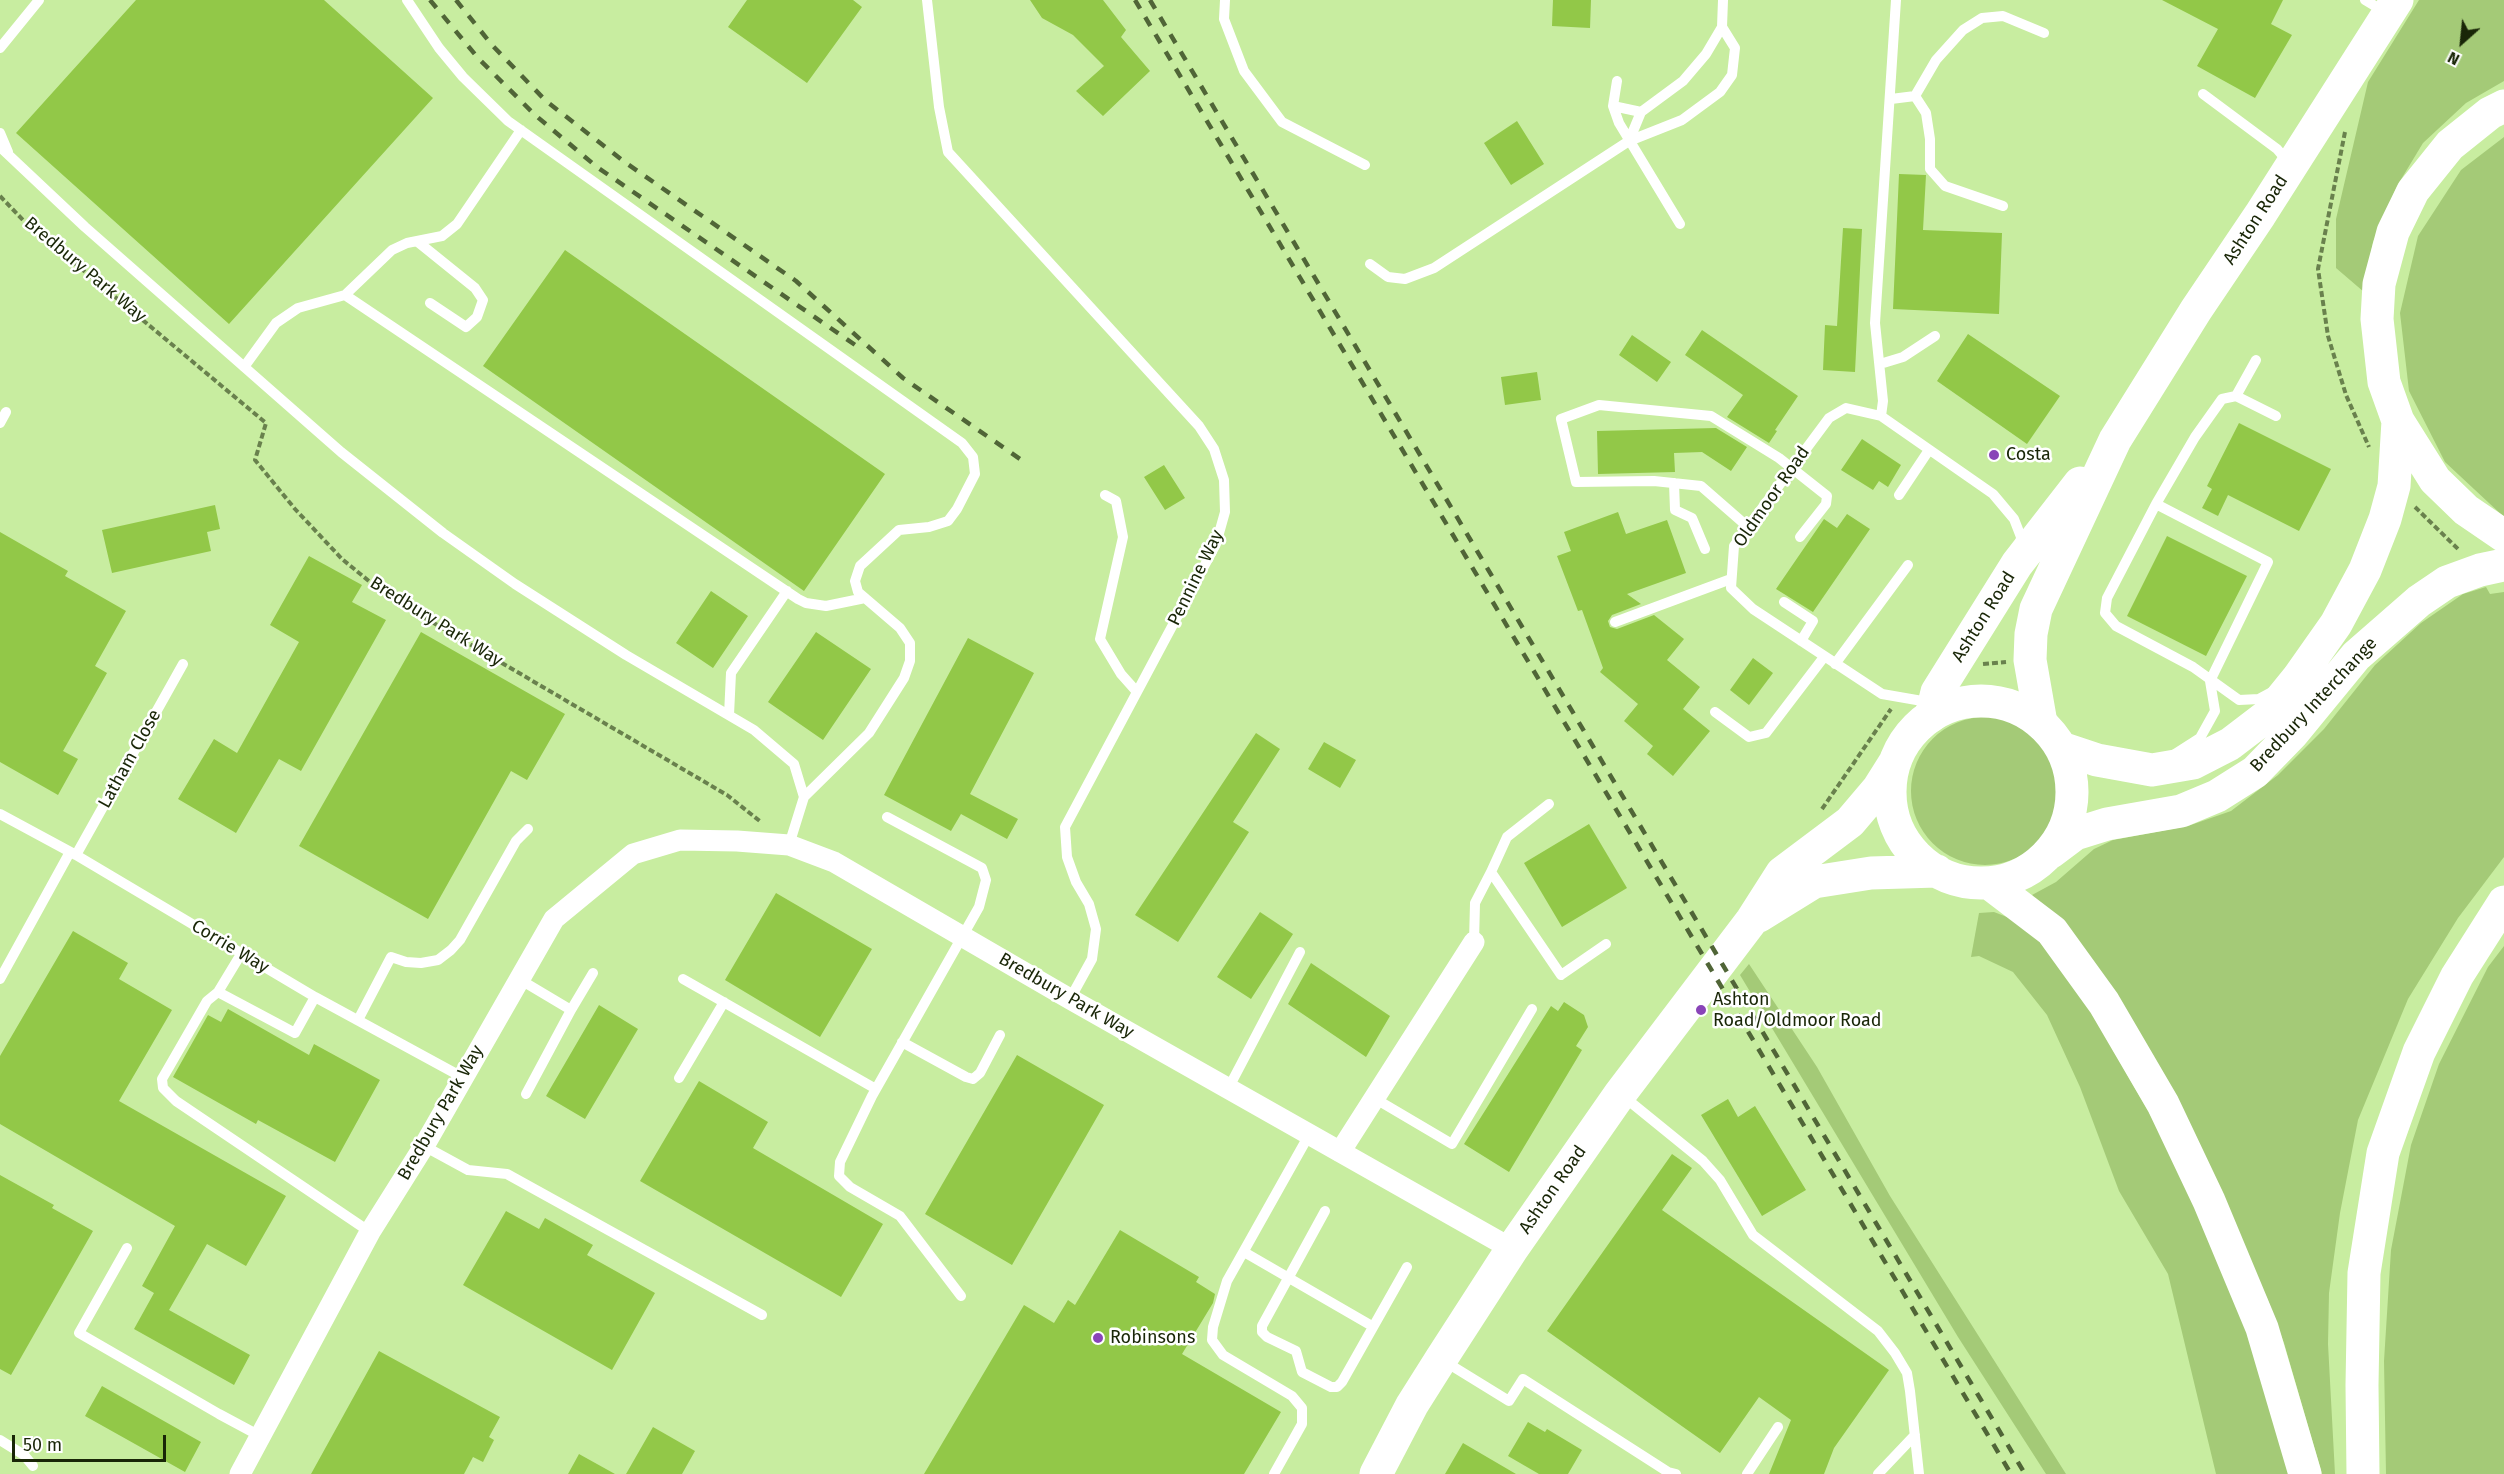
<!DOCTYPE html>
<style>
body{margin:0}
#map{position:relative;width:2504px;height:1474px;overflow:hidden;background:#c8eda0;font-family:"Fira Sans",sans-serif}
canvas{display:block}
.north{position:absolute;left:2432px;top:12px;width:60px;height:60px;-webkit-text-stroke:4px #fff;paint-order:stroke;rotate:207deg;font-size:16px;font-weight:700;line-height:24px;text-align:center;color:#192607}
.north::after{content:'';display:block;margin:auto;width:21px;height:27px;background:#192607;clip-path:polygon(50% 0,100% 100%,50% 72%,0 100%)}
.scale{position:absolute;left:12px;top:1435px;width:154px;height:27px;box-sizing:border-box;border:3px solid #192607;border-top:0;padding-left:8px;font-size:18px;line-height:21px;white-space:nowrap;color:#192607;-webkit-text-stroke:4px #fff;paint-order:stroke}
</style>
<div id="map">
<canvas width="2504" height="1474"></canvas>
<div class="north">N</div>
<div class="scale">50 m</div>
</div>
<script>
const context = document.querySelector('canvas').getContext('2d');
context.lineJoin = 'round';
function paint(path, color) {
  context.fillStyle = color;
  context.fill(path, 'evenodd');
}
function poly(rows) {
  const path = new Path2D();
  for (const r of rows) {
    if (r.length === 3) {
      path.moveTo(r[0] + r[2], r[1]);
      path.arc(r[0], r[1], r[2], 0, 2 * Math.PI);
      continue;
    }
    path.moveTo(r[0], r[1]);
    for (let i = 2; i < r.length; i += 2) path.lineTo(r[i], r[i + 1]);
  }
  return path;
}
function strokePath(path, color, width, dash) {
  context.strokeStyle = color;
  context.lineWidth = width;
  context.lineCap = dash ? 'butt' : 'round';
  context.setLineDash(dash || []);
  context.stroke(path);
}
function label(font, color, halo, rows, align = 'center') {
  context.font = font + ' "Fira Sans",sans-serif';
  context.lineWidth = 5;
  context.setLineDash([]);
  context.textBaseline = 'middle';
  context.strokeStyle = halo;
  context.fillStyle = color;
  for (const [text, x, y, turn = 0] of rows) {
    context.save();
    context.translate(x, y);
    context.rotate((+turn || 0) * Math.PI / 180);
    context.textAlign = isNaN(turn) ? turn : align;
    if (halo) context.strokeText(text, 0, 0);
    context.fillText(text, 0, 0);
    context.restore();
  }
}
paint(poly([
 [2419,0,2504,0,2504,81,2466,103,2423,143,2397,186,2373,242,2364,292,2336,268,2336,219,2368,82],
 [2504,137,2504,517,2445,462,2409,391,2400,313,2418,236,2461,170],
 [2486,587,2490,594,2504,592,2504,857,2458,918,2408,999,2358,1120,2340,1213,2329,1293,2328,1344,2335,1474,2322,1474,2284,1343,2267,1298,2032,895,2056,882,2094,849,2113,840,2188,826,2231,811,2278,775,2324,729,2375,665,2421,623,2463,594],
 [1985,791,74],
 [1994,912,2020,922,2045,943,2074,982,2179,1165,2236,1295,2294,1474,2216,1474,2168,1274,2119,1191,2080,1087,2047,1015,2013,972,1979,956,1971,957,1979,913],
 [2504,946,2504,1474,2386,1474,2384,1361,2391,1250,2411,1145,2439,1064,2488,967],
 [1749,964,1817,1067,1890,1196,2066,1474,2046,1474,1958,1337,1740,975]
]), '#a4ca77');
paint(poly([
 [136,0,324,0,433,98,229,324,16,133],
 [747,0,853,0,862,7,807,83,728,27],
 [1030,0,1103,0,1126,30,1121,37,1150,71,1103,116,1076,91,1104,66,1073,35,1042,18],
 [1553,0,1591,0,1590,28,1552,26],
 [2162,0,2283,0,2271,24,2292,35,2255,98,2197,66,2218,29],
 [1517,121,1544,164,1511,185,1484,143],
 [1899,174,1926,175,1923,230,2002,233,1999,314,1893,309],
 [1843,228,1862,229,1855,372,1823,370,1825,325,1837,326],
 [565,250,885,474,804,591,483,366],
 [1702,330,1798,396,1775,430,1777,431,1769,443,1727,417,1743,395,1685,355],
 [1968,334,2060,396,2027,444,1937,381],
 [1632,335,1671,362,1657,382,1619,355],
 [1537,372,1541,400,1505,405,1501,377],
 [2239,423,2331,469,2299,531,2228,495,2218,516,2202,508,2212,489,2207,486],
 [1716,428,1747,447,1731,471,1702,452,1674,453,1675,472,1598,474,1597,431],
 [1862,439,1901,465,1888,487,1879,481,1873,490,1841,470],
 [1164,465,1185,498,1165,510,1144,477],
 [215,505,220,529,207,532,211,551,112,573,102,530],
 [1618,512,1626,534,1667,520,1686,573,1627,594,1641,604,1612,615,1608,621,1610,627,1617,629,1654,615,1684,639,1667,660,1700,687,1683,709,1710,731,1673,776,1647,754,1653,746,1624,721,1638,704,1600,672,1603,668,1582,610,1578,611,1557,556,1571,551,1564,532],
 [1847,514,1870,529,1813,612,1776,589,1824,519,1837,528],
 [0,532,68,571,65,576,126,611,95,666,107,673,63,751,78,759,58,795,0,762],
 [2167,536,2247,576,2206,656,2127,616],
 [309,556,362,585,352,602,386,620,301,771,279,759,236,833,178,799,214,739,237,753,299,642,270,625],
 [711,591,748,616,713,668,676,643],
 [421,632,565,714,527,780,511,771,428,919,299,846],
 [816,632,871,669,823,740,768,702],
 [968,638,1034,673,970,794,1018,819,1007,839,961,814,951,831,884,795],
 [1753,658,1773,673,1749,705,1730,690],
 [1256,733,1280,749,1233,822,1249,832,1178,942,1135,915],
 [1324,742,1356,760,1340,788,1308,769],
 [1589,824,1627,888,1562,927,1524,863],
 [776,893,872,949,820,1037,725,980],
 [1260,912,1293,934,1251,999,1217,977],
 [73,931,128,963,119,979,172,1010,119,1101,286,1196,246,1266,207,1244,169,1310,250,1355,234,1385,134,1329,154,1293,142,1286,175,1226,0,1124,0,1056],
 [1311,963,1390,1016,1366,1057,1288,1004],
 [1564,1002,1584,1015,1588,1027,1576,1046,1582,1050,1509,1172,1464,1144,1551,1006,1558,1011],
 [599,1005,638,1029,585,1119,546,1096],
 [228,1009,309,1055,314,1044,380,1080,335,1162,258,1120,256,1124,173,1077,208,1015,221,1022],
 [1017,1055,1104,1105,1012,1265,925,1214],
 [699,1081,768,1122,753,1148,883,1224,841,1297,640,1181],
 [1728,1099,1738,1117,1755,1106,1806,1190,1762,1216,1701,1115],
 [1672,1154,1692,1168,1662,1210,1889,1370,1834,1448,1824,1474,1769,1474,1791,1420,1759,1397,1720,1453,1547,1331],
 [0,1175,54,1205,52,1208,93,1231,11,1375,0,1369],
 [506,1211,539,1229,545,1218,593,1245,587,1255,655,1293,612,1370,463,1285],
 [1120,1230,1199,1277,1196,1282,1215,1294,1213,1303,1182,1354,1281,1412,1244,1474,924,1474,1024,1305,1054,1323,1068,1300,1075,1305],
 [379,1351,500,1417,489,1437,494,1440,483,1462,473,1457,464,1474,311,1474],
 [102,1386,201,1442,185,1472,85,1416],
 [1528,1422,1545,1432,1547,1429,1582,1450,1568,1474,1539,1474,1508,1456],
 [653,1427,695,1451,682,1474,626,1474],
 [1463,1443,1516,1474,1445,1474],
 [579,1454,615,1474,568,1474]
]), '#92c848');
strokePath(poly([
 [2345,132,2318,269,2328,336,2346,395,2369,447],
 [0,196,23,220,266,423,255,460,295,509,342,559,386,595,727,795,761,822],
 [2415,507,2459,550],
 [1983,664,2006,662],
 [1822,809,1891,709]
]), '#69814d', 4, [6, 3]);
strokePath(poly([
 [407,0,439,48,463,77,508,121,962,443,973,457,975,474,957,509,948,521,929,527,899,530,860,566,855,581,858,592,900,628,910,643,910,661,904,678,869,733,804,797],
 [927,0,939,107,948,152,1199,426,1214,449,1224,480,1225,512,1216,544,1065,827,1067,857,1076,882,1089,904,1096,929,1092,959,1070,999],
 [1225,0,1224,19,1244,71,1282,122,1365,165],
 [2365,0,2385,12],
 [0,48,39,0],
 [1617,81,1613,106,1619,123,1680,224],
 [2203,94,2277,149,2289,163],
 [1915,96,1926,113,1930,139,1930,169,1945,186,2003,206],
 [1891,99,1915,96,1936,60,1963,30,1982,18,2003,16,2044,33],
 [1613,106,1641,112,1683,81,1706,54,1722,27],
 [0,133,8,152],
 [1629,141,1641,112],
 [0,147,85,227,341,452,443,533,515,584,626,655,754,730,794,764,804,797,789,845],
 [418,242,475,288,483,300,477,317,466,327,430,303],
 [1370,264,1388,277,1405,279,1434,268,1629,141,1682,120,1720,92,1732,75,1735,48,1722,27,1723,0],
 [345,295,798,599,806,603,826,606,865,598],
 [1880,364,1903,357,1935,336],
 [244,367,276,323,298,308,345,295,392,250,407,243,442,236,457,224,521,130],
 [2236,396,2256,360],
 [1881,416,1883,401,1875,323,1896,0],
 [0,423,6,412],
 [1674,483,1675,510,1692,518,1705,549],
 [1105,495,1116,501,1123,537,1100,639,1121,674,1137,692],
 [1899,495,1929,450],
 [2156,504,2268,562,2210,681,2215,711,2200,738,2175,754],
 [1748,527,1701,486,1654,481,1576,482,1561,419,1599,405,1711,416,1779,458,1827,496,1826,504,1800,537],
 [1784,602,1813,621,1801,641],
 [1615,622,1731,579],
 [1835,664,1908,565],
 [2272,692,2259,699,2239,700,2193,667,2116,626,2105,613,2107,598,2156,504,2195,437,2222,399,2236,396,2276,416],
 [1962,703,1928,702,1882,694,1753,609,1731,588,1734,546,1829,418,1846,408,1881,416,1993,494,2014,519,2021,537,2020,546],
 [1715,712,1749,737,1766,733,1824,657],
 [729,715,731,673,787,591],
 [1549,804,1507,837,1491,872,1561,975,1606,944],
 [0,814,76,855,315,997,462,1077],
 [887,817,982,868,986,880,979,907,872,1096,840,1162,839,1176,850,1187,900,1216,961,1296],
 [76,855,183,664],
 [1474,942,1475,903,1491,872],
 [241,954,218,992,207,1001,169,1067,162,1079,163,1088,176,1101,370,1232],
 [0,979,70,852],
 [519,979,571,1010,526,1094],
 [683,979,876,1089],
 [218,992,295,1033,315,997],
 [571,1010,593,973],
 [358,1020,391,957,406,962,421,963,438,960,451,950,460,940,516,841,528,829],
 [902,1042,966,1077,973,1079,980,1073,1000,1035],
 [679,1078,724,1002],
 [1228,1089,1300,952],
 [1623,1096,1703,1161,1720,1180,1753,1235,1878,1331,1895,1353,1907,1373,1910,1391,1919,1474],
 [1374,1098,1452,1144,1532,1009],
 [424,1146,468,1170,507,1174,762,1315],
 [1325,1211,1262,1326,1262,1332,1267,1337,1296,1351,1302,1372,1331,1387,1337,1387,1342,1382,1407,1267],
 [127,1248,79,1333,219,1414,260,1436],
 [1244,1252,1372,1326],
 [1444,1361,1509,1401,1523,1379,1668,1472,1676,1474],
 [0,1440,24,1455,33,1466],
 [1274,1474,1302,1424,1302,1408,1292,1396,1223,1355,1212,1340,1213,1327,1227,1281,1309,1135],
 [1747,1474,1778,1427],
 [1878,1474,1915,1435]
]), '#fff', 10);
strokePath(poly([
 [1340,1152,1474,942],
 [240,1474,370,1232,424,1146,554,919,633,854,680,840,737,841,789,845,834,862,1070,999,1512,1249]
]), '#fff', 21);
strokePath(poly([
 [1931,716,1937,692,2017,564,2080,483],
 [2041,723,2030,660,2031,634,2036,609,2115,440,2196,310,2260,215,2397,0]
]), '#fff', 33);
strokePath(poly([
 [2504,106,2490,113,2450,145,2413,191,2393,232,2379,284,2377,319,2384,382,2398,421,2435,480,2466,510,2504,536],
 [1981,792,91],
 [2061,748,2097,760,2152,770,2193,763,2230,744,2268,715,2298,678,2336,624,2365,570,2385,519,2394,486,2398,421],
 [2051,852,2075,834,2107,824,2181,811,2217,796,2255,772,2292,734,2356,656,2419,601,2447,582,2480,570,2504,565],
 [1989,883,2052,931,2104,1003,2163,1104,2209,1201,2262,1328,2305,1474],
 [1759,916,1814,882,1871,873,1937,871],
 [1376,1474,1412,1405,1441,1359,1512,1249,1620,1094,1752,920,1782,873,1850,822,1878,789,1895,762],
 [2363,1474,2362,1385,2364,1273,2383,1153,2419,1052,2457,976,2504,902]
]), '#fff', 33);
strokePath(poly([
 [430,0,478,58,535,115,597,167,861,349],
 [456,0,492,45,546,101,626,163,796,281,903,378,1023,461],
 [1135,0,2011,1474],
 [1150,0,2025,1474]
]), '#506537', 4.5, [10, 10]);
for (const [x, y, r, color] of [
 [1994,455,6,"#8944b8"],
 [1701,1010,6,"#8944b8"],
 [1098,1338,6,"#8944b8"]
]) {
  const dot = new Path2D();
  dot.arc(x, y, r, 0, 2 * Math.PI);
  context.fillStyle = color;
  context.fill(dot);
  strokePath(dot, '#fff', 2);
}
label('18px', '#192607', '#fff', [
 ["Ashton Road",2256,220,-57],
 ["Bredbury Park Way",85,270,40],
 ["Oldmoor Road",1772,497,-55],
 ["Pennine Way",1196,578,-64],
 ["Ashton Road",1984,617,-58],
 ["Bredbury Park Way",436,622,32],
 ["Bredbury Interchange",2314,705,-47],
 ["Latham Close",130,759,-61],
 ["Corrie Way",230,947,31],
 ["Bredbury Park Way",1066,996,30],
 ["Bredbury Park Way",441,1113,-60],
 ["Ashton Road",1553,1190,-55]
]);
label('18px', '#192607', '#fff', [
 ["Costa",2006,455],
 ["Ashton",1713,1000],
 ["Road/Oldmoor Road",1713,1021],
 ["Robinsons",1110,1338]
], 'left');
</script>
